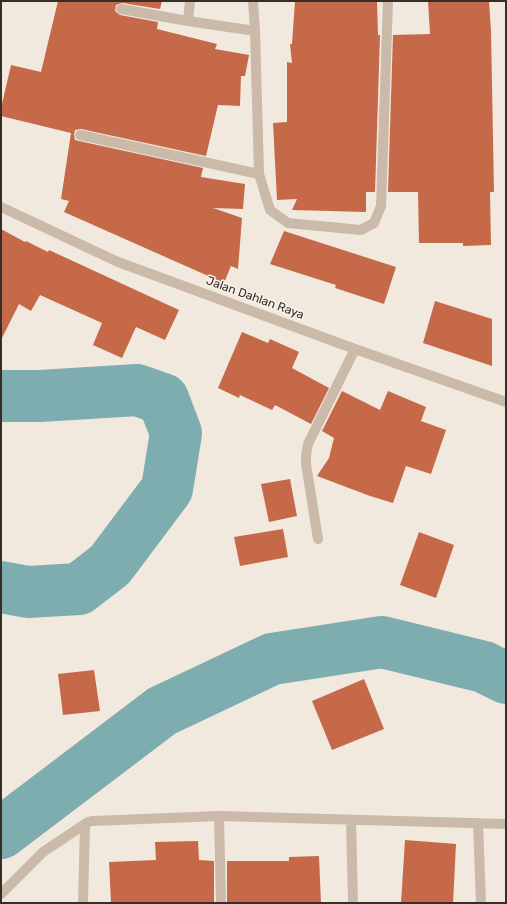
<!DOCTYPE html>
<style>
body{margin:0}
#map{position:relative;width:507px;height:904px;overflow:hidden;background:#f2e9de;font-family:Rubik,sans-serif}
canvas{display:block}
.frame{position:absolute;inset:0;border:2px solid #382e29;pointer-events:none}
</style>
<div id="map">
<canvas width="507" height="904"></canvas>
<div class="frame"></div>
</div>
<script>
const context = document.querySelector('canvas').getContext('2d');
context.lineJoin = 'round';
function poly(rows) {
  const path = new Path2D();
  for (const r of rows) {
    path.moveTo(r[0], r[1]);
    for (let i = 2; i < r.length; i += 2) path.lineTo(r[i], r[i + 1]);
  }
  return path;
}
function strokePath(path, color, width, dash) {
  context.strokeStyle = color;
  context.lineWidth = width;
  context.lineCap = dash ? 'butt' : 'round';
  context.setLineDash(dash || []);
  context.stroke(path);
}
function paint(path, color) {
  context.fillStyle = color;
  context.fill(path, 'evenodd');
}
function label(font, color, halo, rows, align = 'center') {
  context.font = font + ' Rubik,sans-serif';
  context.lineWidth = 3;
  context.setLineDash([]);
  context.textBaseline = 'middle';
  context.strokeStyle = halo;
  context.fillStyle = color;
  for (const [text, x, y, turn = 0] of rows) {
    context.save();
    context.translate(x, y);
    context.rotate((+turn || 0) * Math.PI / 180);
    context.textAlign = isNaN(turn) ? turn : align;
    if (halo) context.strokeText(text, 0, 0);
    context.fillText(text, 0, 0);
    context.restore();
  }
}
strokePath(poly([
 [1,396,40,396,137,390,163,399,176,433,167,489,110,565,79,589,28,592,1,587],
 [1,833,162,711,272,659,382,642,484,667,506,678]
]), '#7dadaf', 52);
paint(poly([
 [58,1,162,1,160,9,122,3,116,5,115,11,120,15,158,22,157,29,217,44,215,49,249,55,245,76,241,76,240,106,218,105,206,156,81,129,75,130,74,134,75,140,79,141,203,168,201,177,245,184,243,209,213,208,242,218,238,269,231,266,224,283,64,212,69,201,61,199,71,133,1,116,1,108,11,65,41,72],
 [295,1,377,1,378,35,380,35,375,192,366,192,366,212,292,210,297,199,277,200,273,123,287,122,287,62,292,63,290,44,292,44],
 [428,1,489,1,491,31,494,192,490,192,491,245,463,246,463,243,419,243,418,192,388,192,393,35,430,34],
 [1,229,25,242,26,241,48,252,49,250,179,310,165,340,136,327,122,358,93,345,102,323,40,295,31,311,19,304,1,340],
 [284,231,396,267,384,304,335,288,336,285,270,264],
 [435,301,492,319,492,366,423,343],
 [242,332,268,343,270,339,299,352,292,368,329,388,311,424,275,405,272,410,240,395,239,398,218,388],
 [342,391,380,410,388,391,426,407,421,421,446,430,431,474,406,466,393,503,370,496,317,476,329,458,334,438,322,431],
 [290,479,297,516,269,522,261,484],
 [283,529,288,557,240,566,234,537],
 [419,532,454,545,436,598,400,585],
 [94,670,100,711,63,715,58,674],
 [364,679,384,729,332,750,312,701],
 [405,840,456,844,453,903,401,903],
 [198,841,199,860,214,861,214,903,111,903,109,862,156,860,155,842],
 [319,856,321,903,227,903,227,861,289,861,289,857]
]), '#c56949');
strokePath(poly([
 [253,1,255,31,259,174,270,210,288,223,361,230,374,223,381,206,388,1],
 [121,9,188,21,255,31],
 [188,21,190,1],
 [80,135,259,174],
 [1,207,118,262,355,349,506,402],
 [318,539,306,464,306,456,308,444,355,349],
 [219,816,221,903],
 [351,821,353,903],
 [478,823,481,903],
 [1,894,43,852,88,822,92,821,219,816,506,824],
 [83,903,85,824,88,822]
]), '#cbb9a9', 10);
label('12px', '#382e29', '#faf3ea', [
 ["Jalan Dahlan Raya",255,298,20]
]);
</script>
